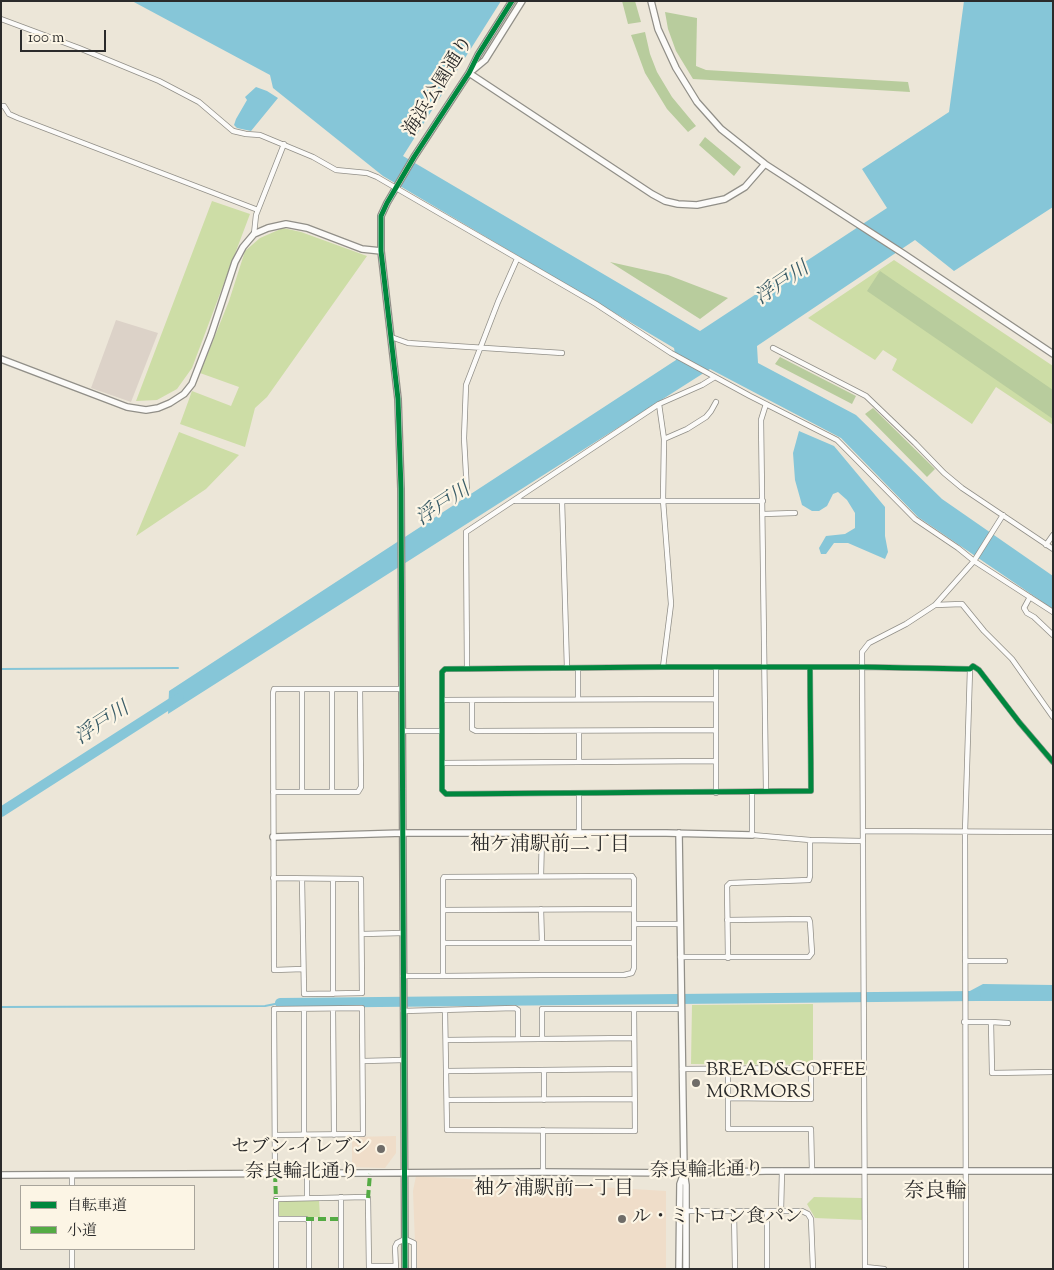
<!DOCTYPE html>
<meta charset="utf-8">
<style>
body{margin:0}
#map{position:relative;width:1054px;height:1270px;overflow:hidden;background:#ece6d8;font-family:"Sorts Mill Goudy","Noto Serif JP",serif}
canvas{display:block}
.frame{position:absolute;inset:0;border:2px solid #2b2b2b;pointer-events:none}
.legend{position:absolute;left:20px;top:1185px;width:175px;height:65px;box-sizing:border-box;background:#fcf5e5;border:1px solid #a8a49b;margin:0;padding:6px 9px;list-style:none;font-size:15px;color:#2b2b2b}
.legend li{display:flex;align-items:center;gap:10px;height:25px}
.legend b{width:25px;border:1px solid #a8a49b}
.scale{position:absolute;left:20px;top:30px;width:86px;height:22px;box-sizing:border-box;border:2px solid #2b2b2b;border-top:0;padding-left:6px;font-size:15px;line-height:18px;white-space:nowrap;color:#2b2b2b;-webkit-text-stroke:4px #fcf5e5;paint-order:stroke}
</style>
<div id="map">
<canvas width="1054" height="1270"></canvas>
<div class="frame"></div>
<ul class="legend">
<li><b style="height:6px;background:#00873e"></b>自転車道</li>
<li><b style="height:6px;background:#54ab44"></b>小道</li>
</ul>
<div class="scale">100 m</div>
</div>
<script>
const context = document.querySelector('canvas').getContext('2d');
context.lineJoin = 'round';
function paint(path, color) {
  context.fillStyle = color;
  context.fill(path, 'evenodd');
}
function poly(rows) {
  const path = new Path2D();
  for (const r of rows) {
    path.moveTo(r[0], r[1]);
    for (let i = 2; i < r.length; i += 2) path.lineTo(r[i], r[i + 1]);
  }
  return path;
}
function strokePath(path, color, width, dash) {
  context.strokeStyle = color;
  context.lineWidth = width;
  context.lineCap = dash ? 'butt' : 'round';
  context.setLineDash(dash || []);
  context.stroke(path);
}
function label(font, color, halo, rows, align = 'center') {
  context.font = font + ' "Sorts Mill Goudy","Noto Serif JP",serif';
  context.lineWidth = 4.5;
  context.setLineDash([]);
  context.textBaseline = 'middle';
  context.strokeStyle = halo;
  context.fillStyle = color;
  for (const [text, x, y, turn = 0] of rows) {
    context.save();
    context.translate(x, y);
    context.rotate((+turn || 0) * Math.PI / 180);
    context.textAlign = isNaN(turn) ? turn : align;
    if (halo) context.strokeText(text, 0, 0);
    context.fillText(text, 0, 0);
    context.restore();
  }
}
paint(poly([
 [396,1136,396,1153,385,1168,352,1167,352,1137],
 [416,1176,666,1191,666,1269,416,1269,413,1191]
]), '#efddc9');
paint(poly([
 [116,320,158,333,131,402,91,388]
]), '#dcd2c8');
paint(poly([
 [212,201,250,214,192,368,177,389,157,400,136,401],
 [283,228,301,232,367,256,267,397,255,408,245,447,180,424,192,391,231,406,239,387,200,373,229,301,245,251,260,238],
 [894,260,1053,366,1053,425,996,387,972,424,892,370,897,359,883,350,875,360,808,318],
 [179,432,239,455,206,489,136,536],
 [813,1004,813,1065,691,1064,692,1005],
 [814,1197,862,1198,863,1220,815,1218,807,1204],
 [280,1200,319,1200,320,1217,280,1217,278,1215,277,1202]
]), '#cddda6');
paint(poly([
 [622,1,635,1,641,22,628,24],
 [665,12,697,18,696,66,706,70,908,82,910,92,693,79,676,51,668,29],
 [645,32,650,54,657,72,672,97,696,126,688,132,667,109,645,73,631,35],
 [705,137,741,167,734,176,699,145],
 [610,262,668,275,728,298,700,319],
 [880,271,1053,390,1053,419,867,291],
 [780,357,856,396,852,404,775,364],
 [873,408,935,469,927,477,865,414]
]), '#b8cc9d');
paint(poly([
 [132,1,501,1,403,156,700,331,887,208,862,169,949,112,964,1,1053,1,1053,207,954,271,915,240,757,346,758,363,856,415,942,499,1053,576,1053,609,918,517,841,438,710,369,168,714,169,691,676,360,674,348,383,176,273,88,270,75],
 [256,87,267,91,278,98,251,131,237,128,234,125,236,119,247,100,245,97],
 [799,431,834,446,885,507,885,536,888,552,885,559,848,543,834,543,826,554,821,554,819,548,826,536,845,534,855,528,855,513,847,500,838,492,833,494,827,506,819,511,812,511,802,505,795,480,793,453],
 [983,984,1053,985,1053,1001,969,1001,968,992]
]), '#86c6d8');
strokePath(poly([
 [1,669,178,668],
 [1,1007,265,1006,280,1003]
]), '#86c6d8', 2);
strokePath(poly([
 [1,812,179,698],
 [280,1003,976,996]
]), '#86c6d8', 10);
const minor = poly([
 [1,19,79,48,159,81,199,102,233,131,246,134,260,135,313,157,336,170,367,173,377,177,596,304,671,353,750,396,837,440,915,519,958,548,974,561,1053,612],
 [1,106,4,106,9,114,18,118,258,210],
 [254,234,256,215,284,144],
 [391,337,408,343,562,353],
 [773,348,866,396,915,443,944,473,962,488,1053,549],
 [659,404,664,439,663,500,671,604,663,667],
 [664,439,687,429,706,417,711,411,716,402],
 [467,492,464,438,466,385,498,302,517,259],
 [515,501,763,501],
 [562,501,567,668],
 [763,514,795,513],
 [1046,545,1053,535],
 [1030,597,1024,608,1027,613,1034,617,1053,635],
 [935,605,962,604,984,631,1012,659,1053,717],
 [716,667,716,793],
 [810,667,811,791,446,794,442,790,442,672,445,669,663,667,862,667,970,669,973,666,979,670,1019,722,1053,762],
 [467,669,466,532,659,404,702,385,715,377],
 [332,689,332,792],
 [578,699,578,668],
 [442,700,716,699],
 [472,700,472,729,476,731,716,730],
 [403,731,442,731],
 [579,731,579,762],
 [442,763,716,761],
 [766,791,761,420,766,404],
 [273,792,358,792,361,787,360,689],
 [302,792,302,689],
 [579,793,579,834],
 [863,831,1053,832],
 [810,840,863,841],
 [541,876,542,834],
 [273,878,361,879,362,993,304,994,302,879],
 [333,879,333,994],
 [541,909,542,943],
 [443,910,634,909],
 [634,924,680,924],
 [362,934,403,933],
 [443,943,634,943],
 [680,957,809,957,812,953,810,922,809,919,727,920],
 [728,958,727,886,730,883,809,880,810,876,810,840,752,835,752,792],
 [965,961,1005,961],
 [303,969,274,970,273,693,274,689,402,689],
 [403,976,443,976,542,975,624,975,632,973,634,968,634,879,632,876,444,877,443,879,443,976],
 [304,1009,304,1134],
 [333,1009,334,1135],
 [445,1010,447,1130,635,1131,634,1009],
 [403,1011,515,1008,518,1010,518,1038],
 [964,1022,991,1022,992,1073,1053,1072],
 [991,1022,1008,1023],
 [542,1039,542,1009,681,1009],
 [446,1040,634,1038],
 [363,1061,404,1060],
 [682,1069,811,1068,811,1099,728,1098],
 [728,1069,728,1129,811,1129,812,1171],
 [447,1071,634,1069],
 [828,1071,864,1069],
 [447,1100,634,1099],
 [544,1100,544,1070],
 [275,1135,363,1134,362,1008,274,1009,275,1174],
 [543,1172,543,1130],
 [72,1176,72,1186],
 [307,1197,307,1174],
 [341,1197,341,1269],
 [687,1211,802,1211,808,1214,811,1219,813,1269],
 [781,1211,782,1171],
 [734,1212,735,1269],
 [276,1219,306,1219,309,1221,309,1269],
 [72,1249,72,1269],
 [369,1266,396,1266],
 [865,1267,884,1269],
 [276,1269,276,1199,366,1197,368,1198,369,1269],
 [396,1269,395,1247,397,1243,405,1239,414,1243,414,1269],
 [767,1269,767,1211],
 [865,1269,862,652,869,643,906,624,935,605,974,561,1003,515],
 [966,1269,965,832,970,669]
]);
const tertiary = poly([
 [651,1,658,29,676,68,697,102,721,129,765,164,904,254,1053,354],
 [473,70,485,60,522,1],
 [469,73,652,194,665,201,678,204,697,205,725,199,745,187,765,164],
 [1,359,127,407,146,410,158,408,170,403,184,394,192,384,211,335,235,262,243,247,254,234,268,228,286,224,307,228,362,249,381,251],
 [679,833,684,1173,686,1185,686,1269],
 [273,837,403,833,666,833,752,835],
 [1,1175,543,1172,684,1173,766,1171,1053,1171],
 [405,1269,401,489,398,399,381,251,381,216,387,203,414,157,469,73,478,55,512,1],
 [679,1269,680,1184,684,1173]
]);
strokePath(minor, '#918f88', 6);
strokePath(tertiary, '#918f88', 8);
strokePath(minor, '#fcfbf9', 4.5);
strokePath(tertiary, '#fcfbf9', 5.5);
strokePath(poly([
 [275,1174,276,1199],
 [368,1198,370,1174],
 [306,1219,341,1219]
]), '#54ab44', 4, [8, 4]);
strokePath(poly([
 [810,667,811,791,446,794,442,790,442,672,445,669,663,667,862,667,970,669,973,666,979,670,1019,722,1053,762],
 [405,1269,401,489,398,399,381,251,381,216,387,203,414,157,469,73,478,55,512,1]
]), '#00873e', 5);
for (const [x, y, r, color] of [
 [696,1083,5,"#6f6c68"],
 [381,1149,5,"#6f6c68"],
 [622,1219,5,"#6f6c68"]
]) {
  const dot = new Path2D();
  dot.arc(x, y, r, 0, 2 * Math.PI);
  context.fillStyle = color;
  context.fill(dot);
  strokePath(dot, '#fcf5e5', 2);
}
label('19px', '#2b2b2b', '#fcf5e5', [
 ["海浜公園通り",440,87,-58],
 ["奈良輪北通り",707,1172,-1],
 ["奈良輪北通り",302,1174]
]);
label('19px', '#2b2b2b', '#fcf5e5', [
 ["BREAD&COFFEE",706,1072],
 ["MORMORS",706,1094],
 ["セブン-イレブン",371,1149,"right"],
 ["ル・ミトロン食パン",632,1219]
], 'left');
label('italic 20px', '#3b5d68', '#fcf5e5', [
 ["浮戸川",783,285,-34],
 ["浮戸川",444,506,-33],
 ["浮戸川",103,725,-33]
]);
label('20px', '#2b2b2b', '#fcf5e5', [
 ["袖ケ浦駅前二丁目",550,847],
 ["袖ケ浦駅前一丁目",554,1191]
]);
label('21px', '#2b2b2b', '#fcf5e5', [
 ["奈良輪",935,1193]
]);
</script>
